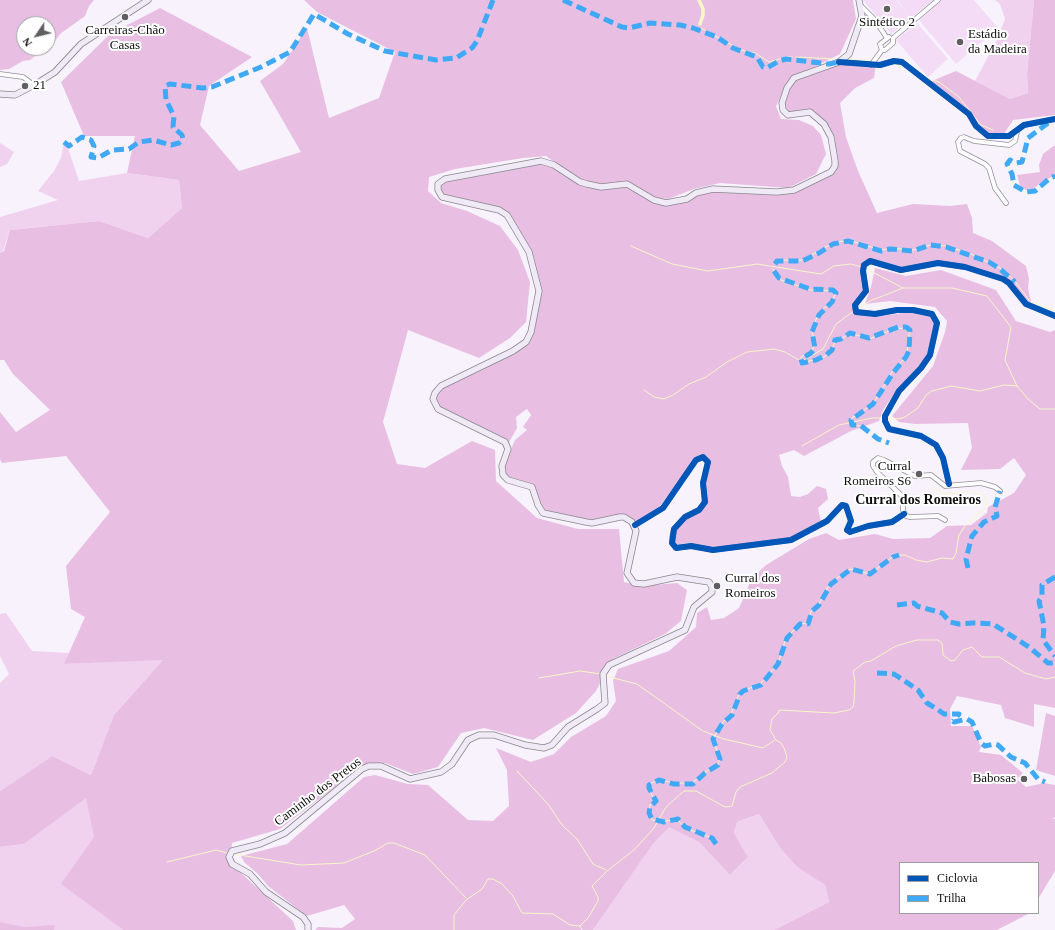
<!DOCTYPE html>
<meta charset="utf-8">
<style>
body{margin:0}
#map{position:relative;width:1055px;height:930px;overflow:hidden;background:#f7f2fc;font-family:Georgia,serif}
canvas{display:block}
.legend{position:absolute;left:899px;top:862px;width:140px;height:52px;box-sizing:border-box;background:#fff;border:1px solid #9f9f9f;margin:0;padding:5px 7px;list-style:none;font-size:12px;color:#0e0e0e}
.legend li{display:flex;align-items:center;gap:8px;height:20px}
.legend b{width:20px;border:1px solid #9f9f9f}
.north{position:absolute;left:16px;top:16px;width:40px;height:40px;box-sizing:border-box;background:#fff;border:1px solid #9f9f9f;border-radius:50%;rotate:235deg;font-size:11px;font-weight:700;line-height:16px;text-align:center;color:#0e0e0e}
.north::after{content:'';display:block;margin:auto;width:14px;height:18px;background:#605e61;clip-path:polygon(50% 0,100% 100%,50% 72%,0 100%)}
</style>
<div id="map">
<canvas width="1055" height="930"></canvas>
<ul class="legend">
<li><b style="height:5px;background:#0057b8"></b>Ciclovia</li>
<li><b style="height:5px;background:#3fa9f5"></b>Trilha</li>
</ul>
<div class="north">N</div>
</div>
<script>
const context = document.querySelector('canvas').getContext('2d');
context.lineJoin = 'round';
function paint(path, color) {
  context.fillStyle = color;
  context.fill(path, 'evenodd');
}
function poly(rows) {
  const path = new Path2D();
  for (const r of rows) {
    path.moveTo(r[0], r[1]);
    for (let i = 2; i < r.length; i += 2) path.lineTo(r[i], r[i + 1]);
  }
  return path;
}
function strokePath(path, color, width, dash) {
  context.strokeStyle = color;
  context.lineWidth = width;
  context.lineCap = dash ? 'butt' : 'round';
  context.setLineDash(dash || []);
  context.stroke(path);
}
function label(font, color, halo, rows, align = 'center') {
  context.font = font + ' Georgia,serif';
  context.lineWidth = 4;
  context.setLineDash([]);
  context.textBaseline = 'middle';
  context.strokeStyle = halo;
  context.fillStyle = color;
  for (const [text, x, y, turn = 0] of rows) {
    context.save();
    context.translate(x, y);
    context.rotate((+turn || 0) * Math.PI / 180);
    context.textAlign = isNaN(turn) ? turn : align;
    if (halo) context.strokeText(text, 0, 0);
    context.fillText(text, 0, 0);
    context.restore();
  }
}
paint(poly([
 [995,0,1034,0,1027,74,1028,93,1010,99,975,81,997,40,1005,19,1000,4],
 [64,142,69,151,79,181,127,173,179,180,182,208,148,238,99,221,10,230,3,251,0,253,0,217,58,200,38,191,54,171,61,158],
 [0,143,14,152,7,164,0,167],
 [6,613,32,651,69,653,65,664,164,659,114,715,91,775,52,756,0,791,0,683,9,674,0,656,0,614],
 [86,797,95,837,62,884,123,930,0,930,0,847,24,844],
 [759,814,780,848,797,867,825,885,829,902,774,930,593,930,653,844,669,826,699,842,730,875,748,857,734,833,737,822]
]), '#f0d2ef');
paint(poly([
 [0,0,94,0,89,6,85,16,60,34,53,44,48,47,48,24,24,24,24,48,46,48,30,60,23,61,9,69,0,70],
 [304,0,853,0,856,19,840,54,789,80,776,106,781,119,799,120,813,126,821,135,826,154,816,174,788,188,720,183,694,189,668,199,652,198,666,203,705,190,794,190,819,178,835,166,831,137,812,113,793,115,783,110,787,88,800,75,839,62,876,64,874,78,855,88,840,103,846,137,858,171,877,213,913,204,950,206,967,204,972,218,973,233,992,241,1026,266,1029,279,1028,288,1031,302,1026,304,1009,283,965,267,937,263,901,270,870,261,864,265,866,291,858,302,856,314,873,317,911,312,931,316,936,324,931,344,925,359,896,391,883,410,879,421,851,431,804,456,794,450,779,455,782,466,788,477,791,496,800,497,808,494,817,486,826,489,828,499,818,508,820,518,822,522,788,540,711,550,689,543,673,545,669,542,669,536,671,529,682,517,698,507,701,502,702,497,701,483,705,462,703,457,694,461,659,507,630,527,629,519,624,517,592,523,543,513,534,492,523,483,513,482,502,470,515,440,527,430,523,427,531,415,527,409,516,417,517,428,507,446,440,412,433,399,441,386,513,351,529,337,537,303,537,279,529,252,504,212,440,194,438,187,445,179,541,161,580,181,546,156,523,158,455,169,429,177,428,191,441,203,467,211,500,226,518,250,530,282,526,322,510,338,479,358,408,330,383,422,397,464,425,468,472,441,495,450,496,481,537,518,578,529,619,529,624,582,640,586,677,583,687,590,681,621,665,634,613,659,596,691,576,713,533,740,484,728,461,733,438,767,413,774,385,763,361,767,280,829,232,843,230,859,241,873,293,921,296,930,123,930,61,884,94,837,86,798,24,844,0,847,0,791,52,756,91,775,114,715,163,660,64,664,85,617,71,609,66,566,110,512,66,456,2,463,0,459,0,412,16,432,50,410,13,374,4,360,0,360,0,253,4,251,10,230,99,221,148,238,182,208,179,180,127,173,135,136,84,136,61,82,110,34,160,8,252,57,209,86,200,125,239,171,301,152,260,81,283,64,307,28,329,118,379,98,395,52,317,12],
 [1034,0,1055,0,1055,115,1013,120,1002,137,988,136,976,126,948,96,927,83,956,71,1010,99,1028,93,1027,74],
 [1055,145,1055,176,1043,181,1033,189,1026,190,1020,186,1017,175,1040,172,1039,165,1043,154],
 [875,268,906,276,941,270,996,290,1016,321,1050,332,1055,330,1055,708,1034,704,1034,727,1005,718,1001,705,957,696,950,709,951,726,972,726,981,747,979,752,1001,755,1023,773,1017,779,1026,787,1044,783,1055,785,1055,817,1052,819,1055,819,1055,871,1038,899,1038,863,900,863,900,913,1029,913,1028,914,997,930,774,930,829,902,825,885,797,867,780,848,759,814,737,822,734,833,748,857,730,875,699,842,669,827,653,844,593,930,315,930,318,927,342,928,355,919,344,905,307,916,268,886,258,874,244,862,241,856,287,844,364,777,375,775,408,784,428,785,468,820,493,821,509,806,507,770,496,748,531,762,554,754,571,737,606,716,616,701,613,681,618,669,669,651,696,627,697,613,707,607,711,620,724,618,739,608,752,578,766,565,809,539,826,533,839,540,875,534,893,539,930,538,947,526,971,525,987,513,988,507,1014,493,1026,475,1014,458,1000,469,961,470,972,448,968,423,915,424,899,422,892,416,933,366,945,332,947,321,935,307,890,301,865,304,871,287],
 [1046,713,1055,716,1055,776,1036,770],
 [0,922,24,927,55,925,54,930,0,930]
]), '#e8bfe3');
paint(poly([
 [863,0,896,0,910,16,897,0,933,0,891,34],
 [942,0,974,0,998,28,956,64,919,20],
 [917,23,948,59,928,77,896,40]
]), '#f4dcf6');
strokePath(poly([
 [701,28,741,50,755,53,769,62,786,57,792,57],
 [796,57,835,59],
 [846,59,873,61],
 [891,63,905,67],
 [927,79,939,82,959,97,981,125,993,130],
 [1048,122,1028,138,1021,161,1017,162,1010,160,1007,164,1012,173,1013,186,1026,193,1036,192,1050,178,1055,177],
 [631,246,672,264,708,271,757,264,821,274,834,266,851,264,862,267],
 [773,263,777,260,802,260,833,243,848,240,881,250,890,248,913,250,930,245,947,246,971,254,1000,268,1014,280,1029,300],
 [865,268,903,288,952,288,987,296,1011,327,1005,360,1017,386],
 [773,269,778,279,810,290,833,291,835,293,833,300,819,313,814,324,812,332,815,342,813,349,800,358],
 [1032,302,1055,311],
 [857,309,870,301,903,288],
 [799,363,803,365,809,361,822,358,830,353,836,340,841,339,850,333,869,339,897,328,909,329,909,340,906,357,892,372,873,404,852,418,850,422],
 [644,390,654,397,664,399,673,395,689,384,706,377,727,362,747,352,774,349,785,352,799,360,804,360,823,349,836,324,854,311],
 [887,418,898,419,905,417,918,408,926,395,932,391,951,386,980,391,1004,385,1017,386,1028,399,1040,409,1055,409],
 [850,424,851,425,860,426,877,439,886,442],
 [802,446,839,425,872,418,884,418],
 [933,487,939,492,945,494,968,492],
 [606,676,637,684,703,731,724,739,763,748,775,740],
 [539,678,580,671,601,674],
 [517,771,548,804,562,825,577,839,593,864,606,870],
 [657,821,652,820,649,813,650,805,655,801,648,788,649,784,659,780,674,783,692,783,704,773,718,764,720,759,713,739,722,723,731,714,739,694,743,691,760,684,778,664,786,638,800,624,808,623,811,611,819,604,830,583,850,569,870,574,895,555,905,555,916,560,927,562,942,558,953,559,956,553,959,535,967,523,987,507,987,500,983,495,972,492],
 [661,822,677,819,685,828,712,838,716,844],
 [233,854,301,865,344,863,374,851,388,843,394,843,425,855,466,898],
 [167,862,216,850,227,853],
 [580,926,582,930],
 [454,930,454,915,466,900,482,889,488,879,493,879,502,884,513,896,522,913,553,914,570,925,580,926,588,918,598,901,598,897,592,886,607,871,634,850,654,828,666,807,678,796,684,791,696,791,725,807,732,806,736,792,740,787,772,773,785,762,787,757,784,748,781,743,776,740,770,730,772,719,779,712,779,710,834,713,849,710,853,707,854,702,855,681,853,671,865,662,871,661,896,646,917,640,938,640,942,643,943,655,951,661,955,660,963,650,972,647,982,657,999,657,1025,673,1046,679,1055,677]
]), '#f7f6c8', 1);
strokePath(poly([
 [699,0,703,9,703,15,700,24]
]), '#f7f6c8', 3.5);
const street = poly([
 [861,6,875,20,887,38],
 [893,38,938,0],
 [882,50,880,44,889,37],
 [882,50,885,50,893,43,893,38],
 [839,62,880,65,894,61,902,62,969,114,976,126,988,136,1009,136,1024,125,1055,119],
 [871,65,882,50],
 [0,74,23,77,34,85],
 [1006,203,995,188,989,168,985,164,960,151,958,142,961,138,964,137,974,141,1009,145,1015,141,1017,132],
 [949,484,943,458,936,445,921,436,889,429,885,421,885,416,899,391,921,368,930,355,937,323,932,314,913,310,897,310,875,314,856,312,855,305,866,291,863,271,864,265,870,261,901,270,938,263,965,267,1003,279,1009,283,1026,304,1055,316],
 [945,520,938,516,910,517,906,516,903,510,903,497,877,472,873,466,873,462,878,458,884,460,915,476,931,475,945,486,981,483,995,487,1000,491],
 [635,525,663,508,696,460,703,457,708,462,703,483,705,502,699,510,685,517,674,529,672,543,676,548,691,546,713,550,791,540,827,521,842,505,846,506,851,521,847,530,850,532,868,526,892,522,904,514]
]);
const secondary = poly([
 [0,94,15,95,36,84,55,72,81,44,148,0],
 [308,930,308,924,303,917,266,892,250,874,232,864,229,857,232,851,260,844,285,833,362,769,369,766,381,766,410,779,441,772,452,764,468,740,479,735,494,735,525,745,544,748,552,745,568,727,597,709,605,703,603,674,609,665,685,630,694,607,712,592,712,587,709,582,677,577,644,584,634,583,627,573,636,531,632,522,624,517,620,517,592,523,586,522,543,513,538,505,532,487,508,480,503,475,502,466,508,449,505,442,438,409,433,399,435,393,441,386,513,351,526,342,531,332,539,291,529,252,507,215,499,210,442,197,438,190,438,184,445,179,541,161,554,165,580,182,587,184,601,187,627,184,654,200,666,203,687,199,696,193,713,189,777,192,794,190,831,172,835,166,835,161,831,137,824,124,810,112,788,115,783,110,782,103,787,88,794,78,839,62,849,54,862,16,859,0]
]);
strokePath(street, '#939195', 5.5);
strokePath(secondary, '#8a878c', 7);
strokePath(street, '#fefdff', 4);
strokePath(secondary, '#efeaf5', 5.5);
strokePath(poly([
 [563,0,622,27,629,28,650,23,680,25,693,28,717,37,733,48,757,57,763,67,767,68,779,61,786,59,829,64,839,62],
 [1048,123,1028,138,1022,162,1016,163,1010,160,1007,164,1012,174,1014,185,1026,192,1035,191,1050,178,1055,176],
 [64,142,69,146,82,137,91,140,94,146,91,157,98,158,112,150,129,149,139,142,153,140,171,145,179,143,183,139,182,135,173,127,174,116,166,100,165,86,170,84,203,88,212,87,261,67,290,52,314,14,348,34,385,51,436,60,456,58,472,48,477,41,493,0],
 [775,264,777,261,802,261,819,253,833,244,848,241,881,251,890,249,913,251,930,245,946,247,989,262,1000,269,1015,282],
 [774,271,779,278,810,289,833,290,836,293,832,302,819,315,812,332,815,348,811,353,801,359,802,363,816,360,826,355,832,350,835,340,841,339,850,333,869,338,898,327,906,327,910,330,909,351,906,357,893,373,873,404,851,420,852,425,860,425,878,439,889,443],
 [968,568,966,559,972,536,984,522,997,516,995,507,1000,491],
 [1055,577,1042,585,1042,597,1039,601,1044,626,1043,640,1055,656],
 [897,605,914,603,917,606,942,613,950,622,959,624,973,623,993,624,1029,647,1048,663,1055,663],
 [877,673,894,674,918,690,927,703,937,709,944,714,959,714,953,721],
 [953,721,954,722,967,719,972,722,981,743,985,746,994,744,998,745,1011,757,1025,763,1038,779,1045,782],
 [716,844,712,838,685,827,678,819,664,822,652,819,649,813,650,807,656,801,649,788,649,785,659,780,674,784,693,784,705,773,718,765,720,759,713,739,722,724,732,715,740,694,743,691,761,685,778,664,787,638,800,624,808,624,812,611,819,605,831,584,851,569,870,574,893,557,899,555]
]), '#3fa9f5', 5, [10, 5]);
strokePath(poly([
 [839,62,880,65,894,61,902,62,969,114,976,126,988,136,1009,136,1024,125,1055,119],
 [949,484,943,458,936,445,921,436,889,429,885,421,885,416,899,391,921,368,930,355,937,323,932,314,913,310,897,310,875,314,856,312,855,305,866,291,863,271,864,265,870,261,901,270,938,263,965,267,1003,279,1009,283,1026,304,1055,316],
 [635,525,663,508,696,460,703,457,708,462,703,483,705,502,699,510,685,517,674,529,672,543,676,548,691,546,713,550,791,540,827,521,842,505,846,506,851,521,847,530,850,532,868,526,892,522,904,514]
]), '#0057b8', 6);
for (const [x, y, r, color] of [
 [887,9,4,"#605e61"],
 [125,17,4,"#605e61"],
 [960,42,4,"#605e61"],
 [25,86,4,"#605e61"],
 [919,474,4,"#605e61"],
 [717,586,4,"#605e61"],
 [1024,779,4,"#605e61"]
]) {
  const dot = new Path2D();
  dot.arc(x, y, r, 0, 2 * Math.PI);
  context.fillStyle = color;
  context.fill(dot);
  strokePath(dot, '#fff', 1.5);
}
label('13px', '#0e0e0e', '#fff', [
 ["Sintético 2",887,23,"center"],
 ["Carreiras-Chão",125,31,"center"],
 ["Casas",125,46,"center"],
 ["Estádio",968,35],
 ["da Madeira",968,50],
 ["21",33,86],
 ["Curral",911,467,"right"],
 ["Romeiros S6",911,482,"right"],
 ["Curral dos",725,579],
 ["Romeiros",725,594],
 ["Babosas",1016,779,"right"]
], 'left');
label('13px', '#0e0e0e', '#fff', [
 ["Caminho dos Pretos",318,792,-37]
]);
label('bold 14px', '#0e0e0e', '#fff', [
 ["Curral dos Romeiros",918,500]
]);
</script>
